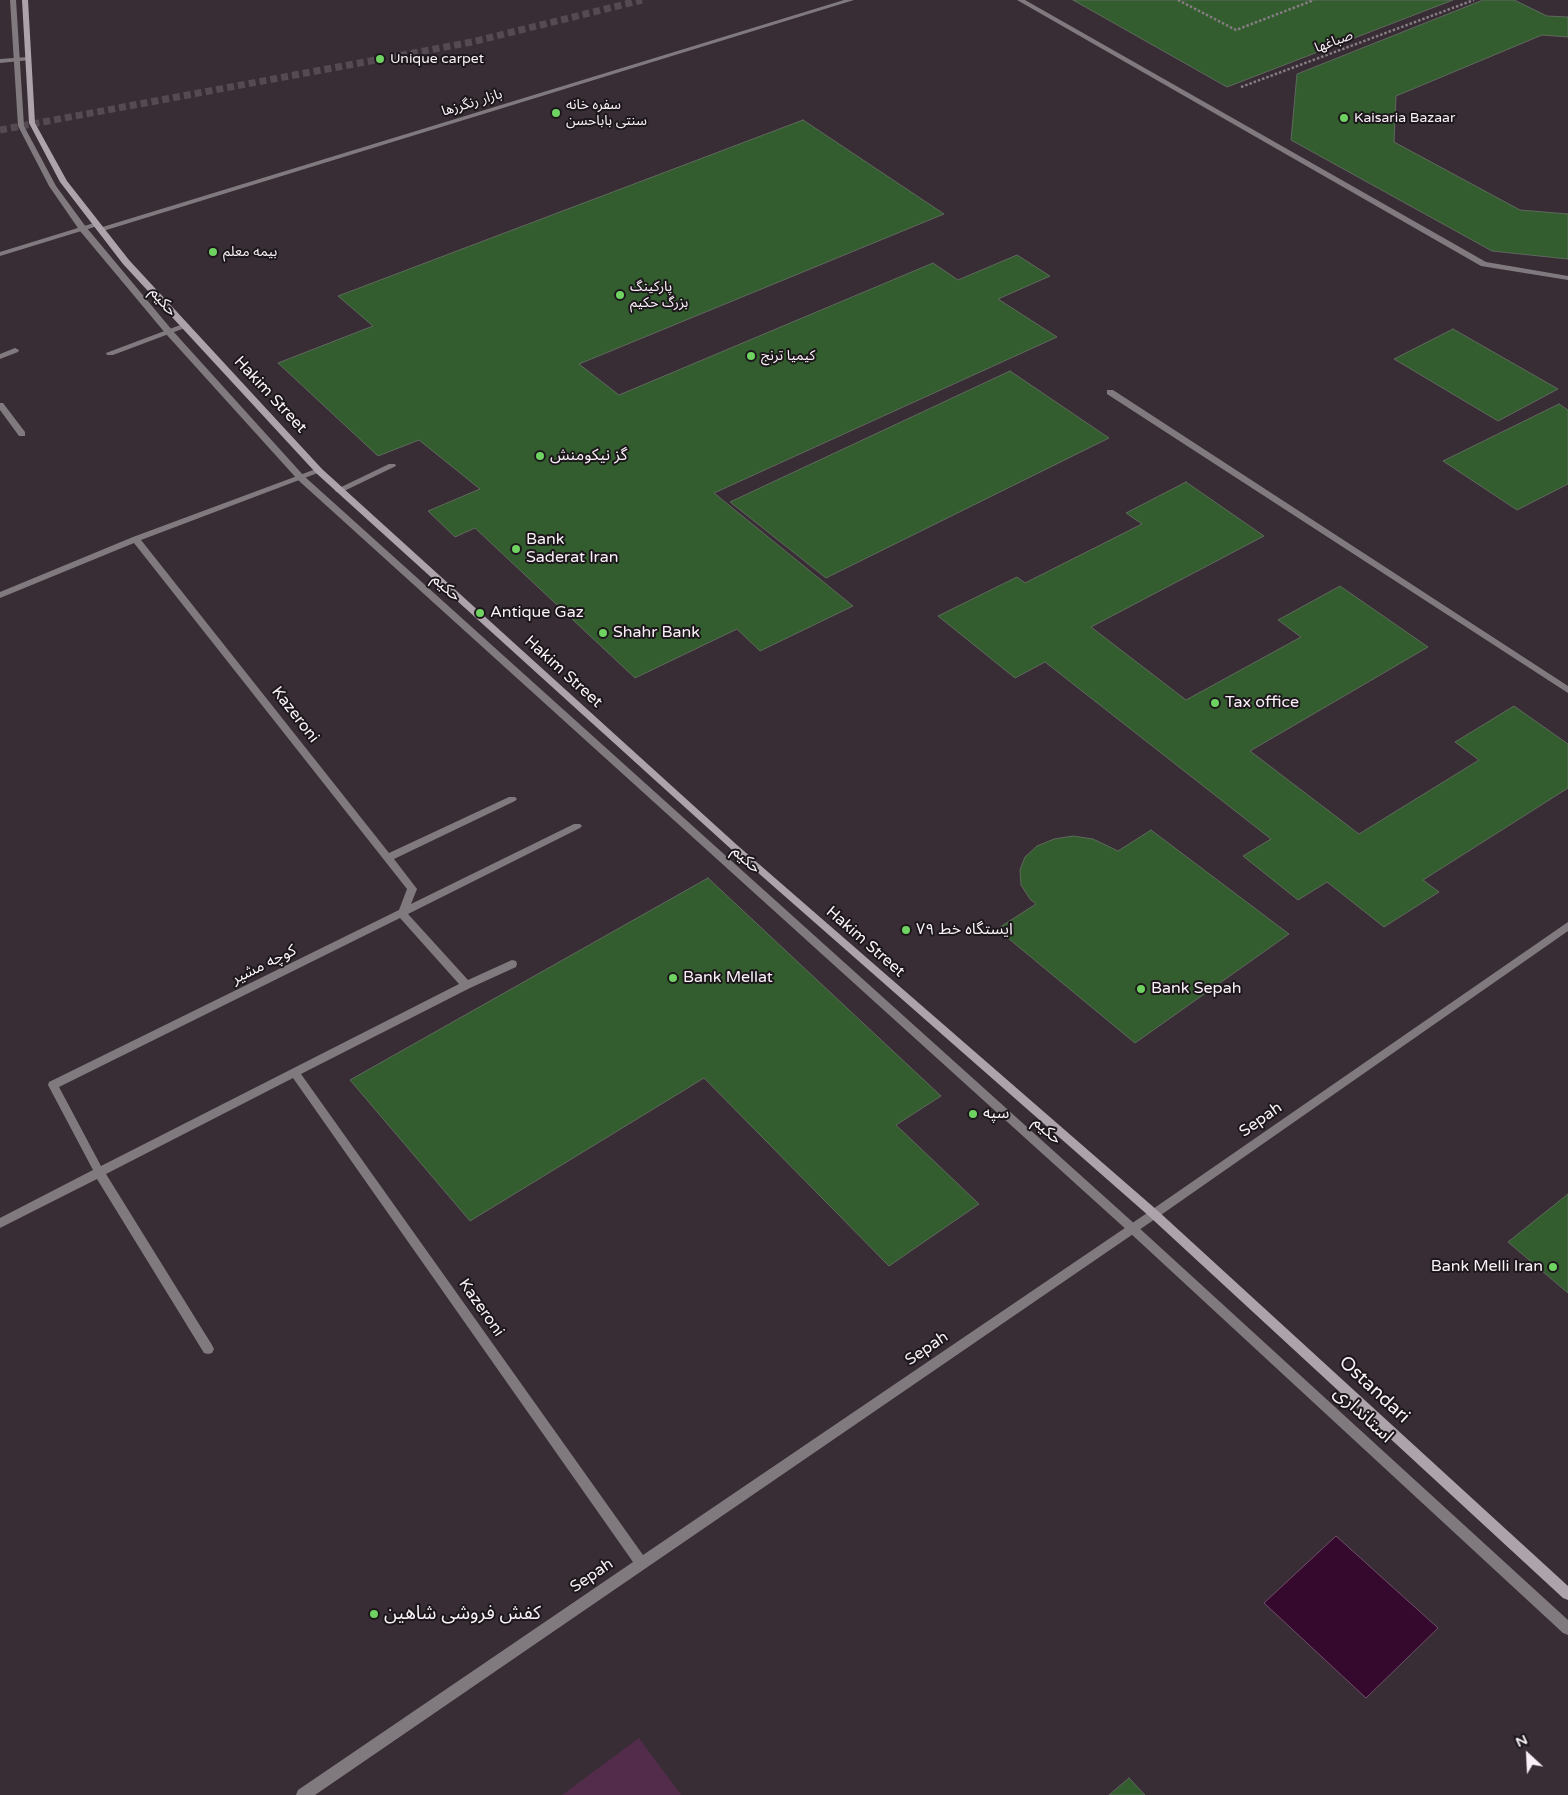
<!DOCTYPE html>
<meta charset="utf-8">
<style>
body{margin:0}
#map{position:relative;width:1568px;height:1795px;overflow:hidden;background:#382d35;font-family:"Varela Round",sans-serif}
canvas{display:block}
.north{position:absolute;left:1503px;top:1730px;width:50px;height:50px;-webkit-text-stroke:4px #1c171b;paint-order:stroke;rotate:335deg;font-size:14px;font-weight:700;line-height:20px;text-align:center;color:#f9f1f7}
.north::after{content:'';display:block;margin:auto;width:18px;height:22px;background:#f9f1f7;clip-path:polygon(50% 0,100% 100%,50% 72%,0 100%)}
</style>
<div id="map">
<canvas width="1568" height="1795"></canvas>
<div class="north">N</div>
</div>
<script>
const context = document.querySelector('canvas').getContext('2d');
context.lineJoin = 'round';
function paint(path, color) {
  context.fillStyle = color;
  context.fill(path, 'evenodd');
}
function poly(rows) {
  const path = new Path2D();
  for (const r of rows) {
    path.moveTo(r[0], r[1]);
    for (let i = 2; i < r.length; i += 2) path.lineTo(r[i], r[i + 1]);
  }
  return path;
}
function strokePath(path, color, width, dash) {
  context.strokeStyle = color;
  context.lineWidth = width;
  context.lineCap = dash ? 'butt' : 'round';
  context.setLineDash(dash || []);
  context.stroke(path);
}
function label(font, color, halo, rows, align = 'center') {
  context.font = font + ' "Varela Round","Noto Sans Arabic",sans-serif';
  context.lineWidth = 4;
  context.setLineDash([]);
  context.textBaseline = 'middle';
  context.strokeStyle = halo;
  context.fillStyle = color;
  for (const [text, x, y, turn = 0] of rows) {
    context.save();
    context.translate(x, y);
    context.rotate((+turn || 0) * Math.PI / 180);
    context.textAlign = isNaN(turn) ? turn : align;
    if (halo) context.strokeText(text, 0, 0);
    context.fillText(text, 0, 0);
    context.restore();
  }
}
paint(poly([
 [639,1738,681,1795,562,1795]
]), '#532c4c');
const water = poly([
 [1336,1536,1438,1628,1366,1698,1264,1603,1336,1536]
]);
paint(water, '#35082e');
strokePath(water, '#704e6a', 1);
const building = poly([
 [1073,0,1453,0,1227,87,1073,0],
 [1483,0,1514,0,1547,16,1568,17,1568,37,1542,35,1396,96,1394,142,1520,210,1568,214,1568,259,1492,251,1291,140,1297,74,1483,0],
 [803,120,944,214,579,364,619,395,933,263,958,280,1017,255,1050,276,998,299,1057,337,714,493,853,606,760,651,737,629,635,678,475,528,455,537,428,511,480,489,419,440,378,456,278,363,373,326,338,296,803,120],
 [1453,329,1558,389,1498,421,1394,359,1453,329],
 [1010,371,1109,438,826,578,730,502,1010,371],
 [1559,404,1568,410,1568,484,1517,510,1443,461,1559,404],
 [1186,482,1264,536,1091,627,1186,700,1301,637,1278,620,1340,586,1428,647,1250,751,1359,834,1479,760,1455,742,1514,706,1568,744,1568,788,1423,880,1439,892,1384,927,1327,882,1298,900,1243,856,1271,839,1045,662,1015,678,938,616,1017,577,1025,583,1142,524,1126,513,1186,482],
 [1151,830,1289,934,1135,1043,997,929,1036,904,1030,899,1021,885,1020,870,1025,857,1037,846,1054,839,1073,836,1093,839,1118,851,1151,830],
 [708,878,941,1096,896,1125,979,1204,889,1266,704,1078,470,1221,350,1080,708,878],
 [1568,1194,1568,1293,1508,1242,1568,1194],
 [1129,1778,1145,1795,1109,1795,1129,1778]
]);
paint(building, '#335d2e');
strokePath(building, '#5f695d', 1);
strokePath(poly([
 [0,130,472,42,642,0]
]), '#554a52', 7, [7, 4]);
strokePath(poly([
 [1178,0,1236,30,1314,0],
 [1241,87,1474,0]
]), '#867d84', 2.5, [2.5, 2]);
paint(poly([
 [10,0,16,0,24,126,56,186,86,227,172,330,304,476,1137,1226,1568,1620,1568,1635,1563,1633,1129,1232,298,480,166,334,80,231,49,186,18,126,10,0],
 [389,464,395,464,396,466,342,492,336,492,335,490,389,464]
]), '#807a7e');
paint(poly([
 [844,0,854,0,103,231,96,229,844,0],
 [1017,0,1025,0,1486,262,1568,276,1568,280,1481,266,1017,0],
 [28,57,30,58,30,60,0,63,0,59,28,57],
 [94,223,101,225,0,256,0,252,94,223],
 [183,324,186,324,190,326,113,355,107,355,106,353,183,324],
 [15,348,19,350,18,352,0,359,0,354,15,348],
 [1107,390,1113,390,1568,686,1568,693,1107,394,1107,390],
 [0,403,3,403,25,432,25,436,19,436,0,410,0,403],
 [316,469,319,469,323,471,141,540,389,853,509,797,515,797,517,799,515,801,394,859,417,889,411,904,574,824,580,824,582,826,580,828,408,914,468,980,512,960,516,961,517,964,516,967,470,988,301,1074,643,1555,1150,1211,1568,922,1568,931,1158,1217,315,1795,296,1795,298,1790,633,1562,293,1078,106,1174,212,1345,214,1349,212,1353,208,1354,204,1353,97,1179,0,1228,0,1218,93,1170,48,1085,49,1082,399,910,407,889,134,543,0,598,0,592,133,537,316,469],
 [400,918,459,984,101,1166,59,1087,400,918]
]), '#807a7e');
paint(poly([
 [22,0,28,0,35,123,67,181,129,260,322,469,737,845,1158,1211,1568,1586,1568,1600,1563,1598,1150,1217,731,849,316,473,123,264,60,182,29,123,22,0]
]), '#ada3aa');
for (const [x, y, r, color] of [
 [380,59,5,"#6ed361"],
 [556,113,5,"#6ed361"],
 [1344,118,5,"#6ed361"],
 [213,252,5,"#6ed361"],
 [620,295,5,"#6ed361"],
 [751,356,5,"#6ed361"],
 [540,456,5,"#6ed361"],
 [516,549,5,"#6ed361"],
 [480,613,5,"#6ed361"],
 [603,633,5,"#6ed361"],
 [1215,703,5,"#6ed361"],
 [906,930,5,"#6ed361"],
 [673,978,5,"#6ed361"],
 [1141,989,5,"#6ed361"],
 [973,1114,5,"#6ed361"],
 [1553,1267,5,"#6ed361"],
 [374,1614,5,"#6ed361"]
]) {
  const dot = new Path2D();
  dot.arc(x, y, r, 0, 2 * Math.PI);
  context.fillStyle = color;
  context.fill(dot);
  strokePath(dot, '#1c171b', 2);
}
label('14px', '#f9f1f7', '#1c171b', [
 ["صباغها",1334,42,-21],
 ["بازار رنگرزها",472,103,-17]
]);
label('14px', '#f9f1f7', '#1c171b', [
 ["Unique carpet",390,59],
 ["سفره خانه",566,105],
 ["سنتی باباحسن",566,121],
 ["Kaisaria Bazaar",1354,118],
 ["بیمه معلم",223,252],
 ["پارکینگ",630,287],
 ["بزرگ حکیم",630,303],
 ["کیمیا ترنج",761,356]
], 'left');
label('16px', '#f9f1f7', '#1c171b', [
 ["حکیم",163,302,50],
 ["Hakim Street",270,395,47],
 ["حکیم",446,588,42],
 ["Hakim Street",563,672,42],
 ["Kazeroni",295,715,52],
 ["حکیم",746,860,42],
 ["Hakim Street",865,942,41],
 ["كوچه مشير",264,965,-26],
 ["Sepah",1261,1120,-35],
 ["حکیم",1047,1131,42],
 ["Kazeroni",481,1308,55],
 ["Sepah",927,1349,-34],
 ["Sepah",592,1576,-34]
]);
label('16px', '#f9f1f7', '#1c171b', [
 ["گز نیکومنش",550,456],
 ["Bank",526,540],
 ["Saderat Iran",526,558],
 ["Antique Gaz",490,613],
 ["Shahr Bank",613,633],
 ["Tax office",1225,703],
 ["ایستگاه خط ۷۹",916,930],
 ["Bank Mellat",683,978],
 ["Bank Sepah",1151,989],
 ["سپه",983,1114],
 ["Bank Melli Iran",1543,1267,"right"]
], 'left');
label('19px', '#f9f1f7', '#1c171b', [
 ["Ostandari",1374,1390,43],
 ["استانداری",1363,1415,43]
]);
label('19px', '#f9f1f7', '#1c171b', [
 ["کفش فروشی شاهین",384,1614]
], 'left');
</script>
